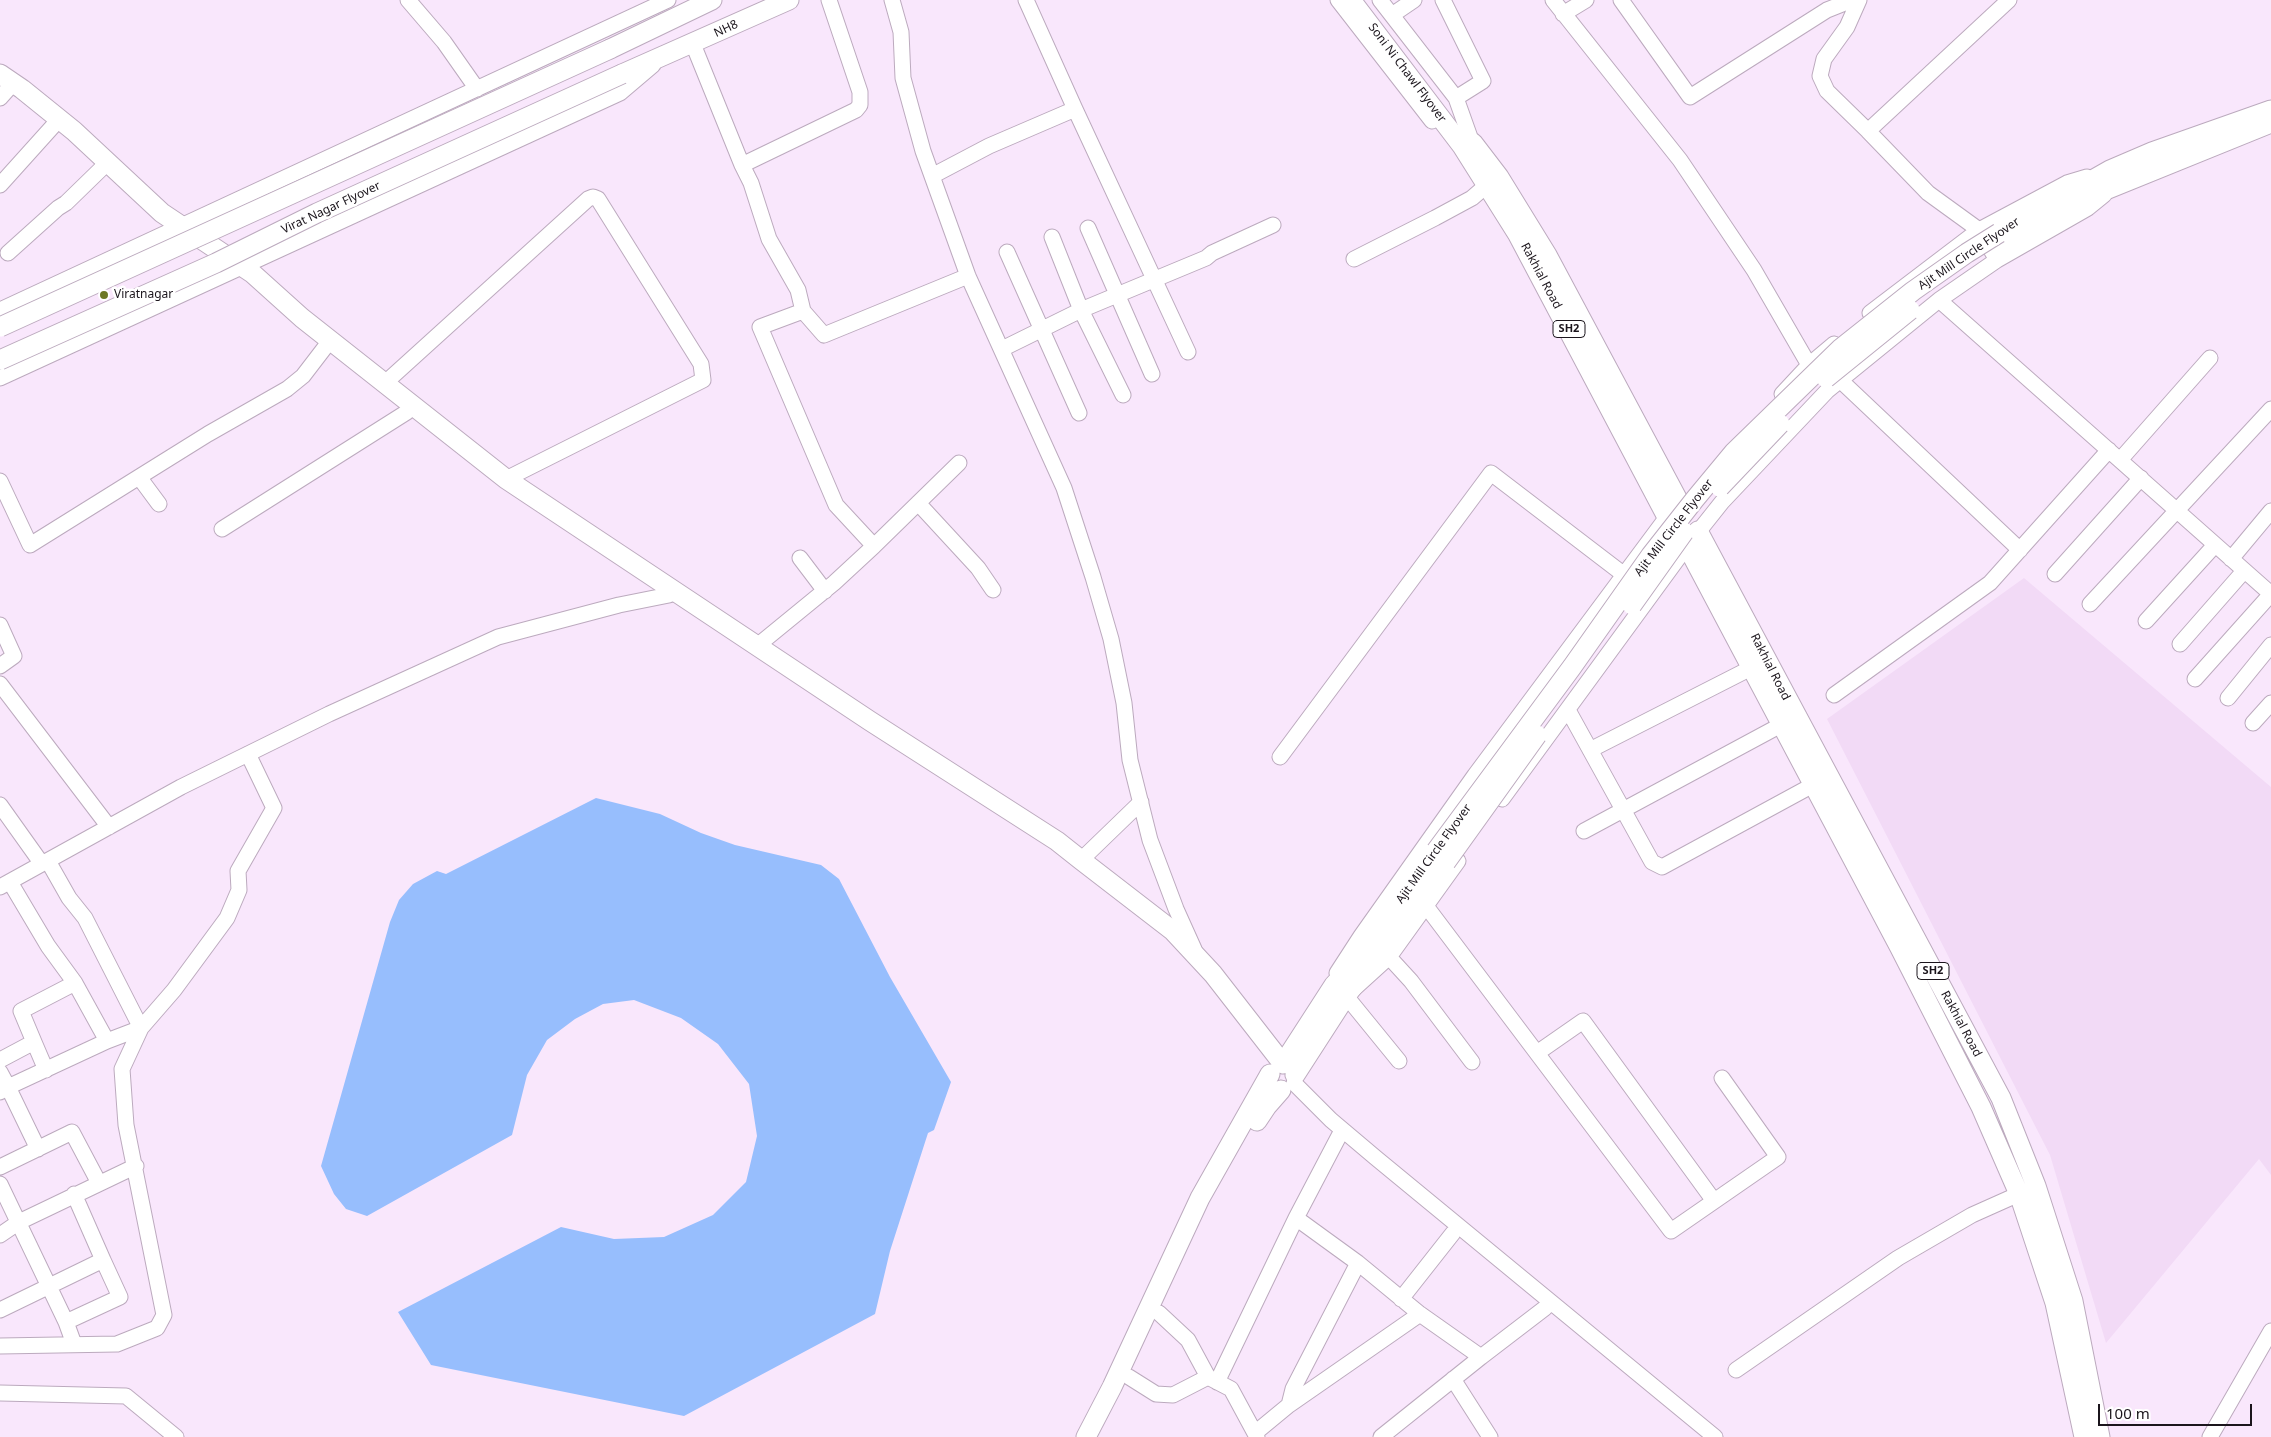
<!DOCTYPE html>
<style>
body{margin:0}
#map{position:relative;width:2271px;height:1437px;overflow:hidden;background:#f9e7fc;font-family:"Noto Sans",sans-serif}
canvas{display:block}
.scale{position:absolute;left:2098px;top:1404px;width:154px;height:22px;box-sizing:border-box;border:2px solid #1b151c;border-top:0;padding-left:6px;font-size:15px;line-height:18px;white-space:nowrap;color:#1b151c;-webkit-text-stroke:4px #fff;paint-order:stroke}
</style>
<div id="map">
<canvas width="2271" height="1437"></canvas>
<div class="scale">100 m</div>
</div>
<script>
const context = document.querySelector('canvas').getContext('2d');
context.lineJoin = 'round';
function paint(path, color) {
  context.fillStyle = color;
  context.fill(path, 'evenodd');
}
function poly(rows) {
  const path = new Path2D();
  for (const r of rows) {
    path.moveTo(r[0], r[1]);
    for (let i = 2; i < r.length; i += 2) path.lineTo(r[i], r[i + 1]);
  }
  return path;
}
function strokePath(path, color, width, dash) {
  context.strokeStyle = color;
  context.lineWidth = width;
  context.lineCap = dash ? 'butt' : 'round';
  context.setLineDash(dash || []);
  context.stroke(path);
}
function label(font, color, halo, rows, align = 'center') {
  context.font = font + ' "Noto Sans",sans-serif';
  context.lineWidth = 5;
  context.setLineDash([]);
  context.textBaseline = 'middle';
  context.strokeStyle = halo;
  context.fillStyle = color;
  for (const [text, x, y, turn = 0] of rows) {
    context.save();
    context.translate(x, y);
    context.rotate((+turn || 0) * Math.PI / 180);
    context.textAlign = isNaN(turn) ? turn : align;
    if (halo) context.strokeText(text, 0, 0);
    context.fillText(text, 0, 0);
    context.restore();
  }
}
paint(poly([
 [2024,578,2271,787,2271,1175,2259,1159,2106,1343,2050,1155,1827,719]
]), '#f2daf6');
paint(poly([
 [596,798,660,814,701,833,735,845,821,865,839,879,890,977,951,1082,934,1130,928,1133,890,1251,875,1314,684,1416,431,1365,398,1312,561,1227,614,1239,664,1237,713,1215,746,1182,757,1136,749,1084,718,1044,681,1018,634,1000,603,1004,575,1019,547,1040,527,1075,512,1135,367,1216,346,1209,334,1194,321,1166,390,922,399,900,413,884,437,871,446,874]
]), '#97befd');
const minor = poly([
 [408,0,444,42,477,89],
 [892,0,901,32,903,78,923,151,968,276,1064,488,1093,577,1111,639,1124,703,1130,760,1150,840,1176,909,1194,949],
 [1026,0,1075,109,1188,352],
 [1338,0,1432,121],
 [1380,0,1456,98,1471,140],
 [1443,0,1483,81,1456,98],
 [1553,0,1680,160,1754,270,1809,365],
 [1621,0,1690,97,1827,10,1852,0],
 [1859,0,1847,27,1824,59,1820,76,1827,91,1868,131],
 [1563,14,1586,0],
 [1392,15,1414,0],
 [693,44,742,165,751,183,769,239,798,290,803,311,760,327,836,505,874,546,834,583,757,646],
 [0,98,8,89],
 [742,165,856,110,860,105,860,92,829,0],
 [932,176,989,146,1075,109],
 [0,185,54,125],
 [1088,228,1152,374],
 [1052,237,1081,310,1123,395],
 [1007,252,1079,413],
 [8,253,58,208,66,203,102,168],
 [1354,259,1435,218,1472,198,1487,185],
 [1997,260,1979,230,1928,193,1868,131,2009,0],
 [1939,300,2271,594],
 [0,310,668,0],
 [803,311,824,335,968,276],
 [1870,313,1979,230,2067,183,2087,177],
 [1002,349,1081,310,1206,258,1212,253,1273,225],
 [0,378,620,93,653,65],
 [1840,380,2020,550],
 [385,383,588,199,593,197,598,199,701,364,703,380,506,479],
 [1782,394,1809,365,1834,344],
 [2120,460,2210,358],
 [0,481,30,545,139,477],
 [918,503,978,568,993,590],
 [159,504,139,477,208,434,287,389,303,376,326,346],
 [222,529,407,412],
 [1691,541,1722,502,1827,391,1939,300,1997,260,2088,208,2104,195],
 [874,546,959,463],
 [800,558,825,591],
 [2231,559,2271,511],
 [2055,574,2141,478],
 [2090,604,2271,409],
 [2146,621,2215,545],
 [0,625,14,656,0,666],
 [2180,644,2244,571],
 [2195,679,2271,594],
 [0,684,109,827],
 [1834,695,1990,583,2109,450],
 [2228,698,2271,645],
 [1568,710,1652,862,1662,867,1813,785],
 [2253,723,2271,703],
 [1590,750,1751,668],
 [1280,757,1491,473,1623,574],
 [1502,799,1687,546],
 [0,805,42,864],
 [1584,831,1781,725],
 [1081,860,1141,802],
 [10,882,48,946,75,983,107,1041],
 [0,887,181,787,329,714,498,637,619,605,669,595,672,589],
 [1426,906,1671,1231,1778,1157,1722,1078],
 [1389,957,1411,981,1472,1062],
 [1337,973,1361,936,1475,775,1667,517],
 [34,1042,46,1070],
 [1537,1053,1583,1021,1714,1201],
 [0,1060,34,1042,21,1011,75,983],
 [1399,1061,1346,996,1389,957,1458,861],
 [0,1072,8,1087,107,1041,141,1028,174,990,227,918,239,890,238,871,274,808,248,754],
 [1294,1083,1331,1120,1376,1158,1715,1437],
 [0,1092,8,1087,38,1149],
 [0,1167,72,1132,99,1183],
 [0,1184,66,1322],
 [74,1194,103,1260],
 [1296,1218,1339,1136],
 [0,1235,19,1222,136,1166],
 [1401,1299,1453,1233],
 [0,1310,103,1260,120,1297,66,1322,74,1344],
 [1159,1313,1188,1340,1208,1377,1231,1389,1257,1437],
 [0,1346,117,1344,157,1328,164,1315,126,1125,122,1069,141,1028,85,918,69,898,48,861],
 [1481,1357,1545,1308],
 [1736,1370,1898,1258,1972,1215,2019,1194],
 [1129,1377,1156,1394,1173,1395,1208,1377],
 [1453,1379,1490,1437],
 [1217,1382,1296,1218,1358,1263,1420,1314,1481,1357,1381,1437],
 [0,1393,126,1396,176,1437],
 [1289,1405,1420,1314],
 [1255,1433,1289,1405,1293,1389,1358,1263],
 [2210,1437,2271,1331]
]);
const major = poly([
 [1351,0,1462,146,1518,235,1667,517],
 [610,49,712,0],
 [0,74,22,89,74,131,162,213,252,273,302,318,506,479,870,721,1057,841,1081,860,1173,931,1213,974,1283,1064,1334,985,1367,949,1436,851],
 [622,74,789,0],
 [1473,143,1499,177,1547,255,1679,502],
 [1999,233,2110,170,2152,152,2271,110],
 [2005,244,2086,198,2271,123],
 [1698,531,2001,1098,2036,1186,2073,1301,2100,1437],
 [1687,546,1900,948,1981,1107,2019,1194,2055,1303,2084,1437],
 [1295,1075,1346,996,1446,862],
 [1257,1121,1267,1106,1281,1090],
 [1086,1437,1112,1387,1200,1198,1270,1074]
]);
strokePath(minor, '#bcaabe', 17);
strokePath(major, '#bcaabe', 21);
strokePath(minor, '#fff', 15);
strokePath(major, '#fff', 19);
const majorBridge = poly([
 [0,327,610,49],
 [0,360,216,263,317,213,622,74],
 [1826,378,1910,310],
 [1720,487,1780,424],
 [1632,605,1684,532],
 [1436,851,1572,667,1651,555,1695,499,1734,452,1840,349,1913,291,1967,253,1999,233],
 [1446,862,1537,735]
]);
strokePath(majorBridge, '#bcaabe', 21, []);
strokePath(majorBridge, '#fff', 19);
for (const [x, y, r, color] of [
 [104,295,5,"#6d7824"]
]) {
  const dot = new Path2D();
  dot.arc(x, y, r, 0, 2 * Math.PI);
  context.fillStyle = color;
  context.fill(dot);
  strokePath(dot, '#fff', 2);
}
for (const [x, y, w] of [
 [1569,329,32],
 [1933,971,32]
]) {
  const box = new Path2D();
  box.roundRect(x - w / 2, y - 8.5, w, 17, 4);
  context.fillStyle = '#fff';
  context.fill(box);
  strokePath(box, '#1b151c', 1);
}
label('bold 11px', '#1b151c', null, [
 ["SH2",1569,329],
 ["SH2",1933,971]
]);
label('12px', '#1b151c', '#fff', [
 ["NH8",726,29,-25],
 ["Soni Ni Chawl Flyover",1407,73,53],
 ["Virat Nagar Flyover",331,208,-25],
 ["Ajit Mill Circle Flyover",1969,254,-34],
 ["Rakhial Road",1541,276,62],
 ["Ajit Mill Circle Flyover",1674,528,-52],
 ["Rakhial Road",1770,667,63],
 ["Ajit Mill Circle Flyover",1434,854,-54],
 ["Rakhial Road",1961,1024,62]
]);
label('12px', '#1b151c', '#fff', [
 ["Viratnagar",114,295]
], 'left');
</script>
